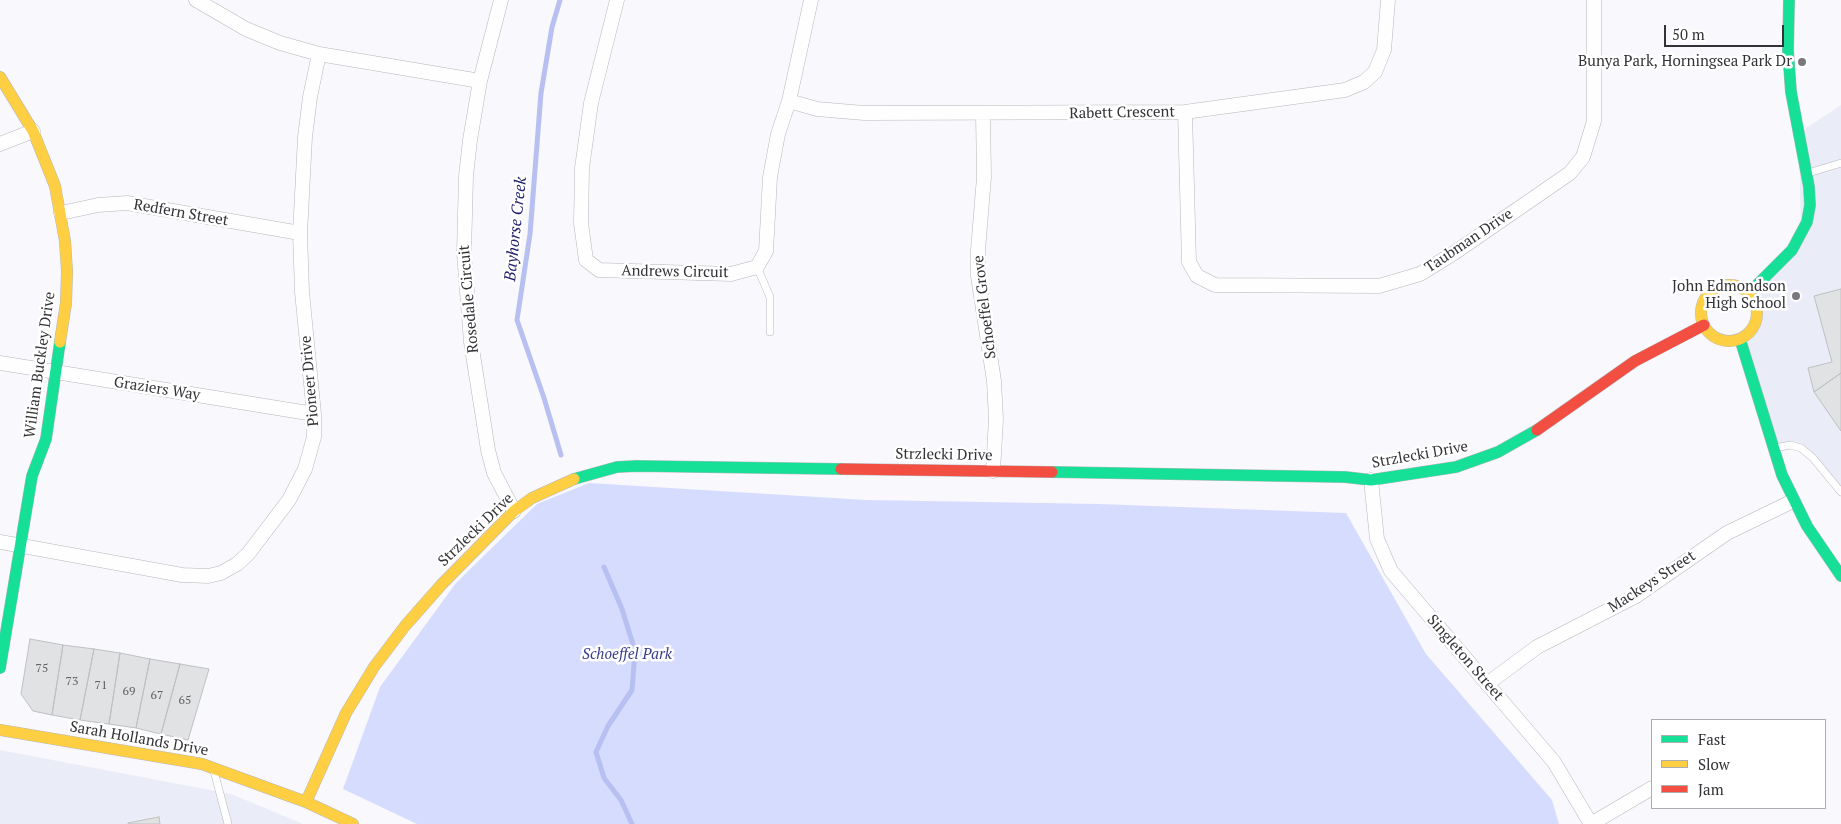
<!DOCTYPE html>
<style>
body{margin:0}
#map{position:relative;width:1841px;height:824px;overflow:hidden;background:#f8f8fd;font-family:"PT Serif",serif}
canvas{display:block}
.legend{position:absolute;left:1651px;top:719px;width:175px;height:90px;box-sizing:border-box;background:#fff;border:1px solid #adadaf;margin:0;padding:6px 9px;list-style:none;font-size:15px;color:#333337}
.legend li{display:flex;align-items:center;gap:10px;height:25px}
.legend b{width:25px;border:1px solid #adadaf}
.scale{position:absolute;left:1664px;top:25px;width:120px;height:22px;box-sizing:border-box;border:2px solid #333337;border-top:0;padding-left:6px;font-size:15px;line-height:18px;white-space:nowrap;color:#333337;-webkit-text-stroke:4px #fff;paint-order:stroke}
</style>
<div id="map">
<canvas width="1841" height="824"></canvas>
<ul class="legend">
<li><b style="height:6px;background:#16e098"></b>Fast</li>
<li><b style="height:6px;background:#ffcf43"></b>Slow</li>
<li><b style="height:6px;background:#f24e42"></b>Jam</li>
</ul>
<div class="scale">50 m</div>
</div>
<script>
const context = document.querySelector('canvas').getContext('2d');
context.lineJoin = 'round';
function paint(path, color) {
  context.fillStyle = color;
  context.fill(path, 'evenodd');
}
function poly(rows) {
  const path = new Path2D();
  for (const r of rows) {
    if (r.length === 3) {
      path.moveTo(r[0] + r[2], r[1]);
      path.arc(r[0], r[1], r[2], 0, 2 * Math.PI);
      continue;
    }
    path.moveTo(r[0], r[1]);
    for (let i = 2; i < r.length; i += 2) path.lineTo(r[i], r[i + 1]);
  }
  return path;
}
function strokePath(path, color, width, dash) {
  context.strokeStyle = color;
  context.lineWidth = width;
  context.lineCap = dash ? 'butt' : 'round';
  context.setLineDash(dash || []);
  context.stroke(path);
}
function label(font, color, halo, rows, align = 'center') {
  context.font = font + ' "PT Serif",serif';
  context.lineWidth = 5;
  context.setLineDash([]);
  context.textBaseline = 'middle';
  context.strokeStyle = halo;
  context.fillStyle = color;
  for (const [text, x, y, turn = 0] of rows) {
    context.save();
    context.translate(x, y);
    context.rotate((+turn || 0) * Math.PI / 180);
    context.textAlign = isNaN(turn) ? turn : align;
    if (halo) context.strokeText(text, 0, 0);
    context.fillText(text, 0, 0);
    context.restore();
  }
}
paint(poly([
 [1841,105,1841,492,1801,448,1772,449,1744,336,1752,328,1757,317,1753,299,1801,238,1799,133],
 [0,750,231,794,303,824,0,824]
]), '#eaecf7');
paint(poly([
 [589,483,866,500,1098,504,1346,513,1426,654,1552,800,1559,824,417,824,343,789,380,687,456,583,537,504]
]), '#d6dcfe');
strokePath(poly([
 [560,0,552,27,541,93,530,234,517,320,544,398,561,455],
 [604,567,622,609,635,651,632,690,608,726,596,752,604,778,621,800,632,824]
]), '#b7c0f0', 5);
const building = poly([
 [1841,289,1841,373,1814,392,1808,368,1832,362,1814,296,1841,289],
 [1841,373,1841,431,1814,392,1841,373],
 [30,639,63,645,52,715,33,711,21,694,30,639],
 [63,645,94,649,80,720,52,715,63,645],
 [94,649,120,653,109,724,80,720,94,649],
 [120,653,150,659,136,728,109,724,120,653],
 [150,659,180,664,161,734,136,728,150,659],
 [180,664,209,669,188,740,161,734,180,664],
 [159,817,160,824,128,824,128,823,159,817]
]);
paint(building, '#e1e2e3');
strokePath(building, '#bec0c1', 1);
const lane = poly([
 [1808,173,1841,163],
 [757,267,770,297,770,332],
 [1775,448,1790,445,1801,448,1813,458,1841,492],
 [214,771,228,824]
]);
const street = poly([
 [196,0,246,29,280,43,319,54,480,81],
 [501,0,480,81,470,140,466,176,464,253,471,342,488,450,494,473,514,511],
 [617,0,591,103,582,168,581,223,586,260,599,270,731,274,757,267,766,251,770,177,778,134,789,101,811,0],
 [789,101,817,109,864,113,1185,112,1345,90,1364,82,1375,72,1384,50,1388,0],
 [1185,112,1189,262,1197,276,1215,285,1379,286,1420,274,1454,253,1570,173,1583,157,1594,121,1594,0],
 [983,114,984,177,978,250,978,276,994,381,996,419,993,471],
 [0,144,33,131],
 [61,213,98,205,127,203,300,233],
 [0,363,314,414],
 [1371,480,1377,539,1391,571,1554,762,1591,824],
 [0,542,182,575,208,576,221,573,237,564,248,554,289,500,305,469,314,437,314,414,302,292,300,233,305,137,310,97,319,54],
 [1487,684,1537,647,1636,596,1727,533,1793,501],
 [1591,824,1652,788]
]);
const fast = poly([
 [1749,293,1792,250,1807,222,1810,205,1809,187,1791,92,1788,51,1789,0],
 [1740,339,1782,475,1807,526,1841,576],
 [1052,472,1345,477,1371,480,1456,467,1498,452,1537,430],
 [574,479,617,467,637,466,841,469],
 [0,668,32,476,46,439,60,342]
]);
const slow = poly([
 [0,77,33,131,55,186,65,241,67,271,66,303,60,342],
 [1729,313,28],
 [0,730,202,764,306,802,353,824],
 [306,802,346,713,374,667,405,626,442,584,514,511,532,498,574,479]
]);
const jam = poly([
 [1537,430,1635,361,1704,325],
 [841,469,1052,472]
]);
strokePath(lane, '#b6b7ba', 8);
strokePath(street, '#b6b7ba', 15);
strokePath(fast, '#b6b7ba', 12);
strokePath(slow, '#b6b7ba', 12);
strokePath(jam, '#b6b7ba', 12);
strokePath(lane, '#fefeff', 7);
strokePath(street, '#fefeff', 14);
strokePath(fast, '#16e098', 11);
strokePath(slow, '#ffcf43', 11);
strokePath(jam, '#f24e42', 11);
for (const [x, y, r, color] of [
 [1802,62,5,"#78787c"],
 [1796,296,5,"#78787c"]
]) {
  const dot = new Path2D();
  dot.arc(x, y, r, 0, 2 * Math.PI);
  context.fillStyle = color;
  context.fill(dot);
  strokePath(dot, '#fff', 2);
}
label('12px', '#606063', null, [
 ["75",42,669],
 ["73",72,682],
 ["71",101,686],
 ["69",129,692],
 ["67",157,696],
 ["65",185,701]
]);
label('15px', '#333337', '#fff', [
 ["Bunya Park, Horningsea Park Dr",1792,62],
 ["John Edmondson",1786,287],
 ["High School",1786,304]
], 'right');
label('15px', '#333337', '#fff', [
 ["Rabett Crescent",1122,113,-1],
 ["Redfern Street",181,213,10],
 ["Taubman Drive",1469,241,-34],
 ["Andrews Circuit",675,272,1],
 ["Rosedale Circuit",469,299,-95],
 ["Schoeffel Grove",985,307,-97],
 ["William Buckley Drive",40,365,-82],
 ["Pioneer Drive",310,381,-95],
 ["Graziers Way",157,389,9],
 ["Strzlecki Drive",944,455,1],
 ["Strzlecki Drive",1420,455,-10],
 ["Strzlecki Drive",476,530,-44],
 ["Mackeys Street",1652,582,-33],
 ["Singleton Street",1465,658,49],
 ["Sarah Hollands Drive",139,739,10]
]);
label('italic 15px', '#383e8d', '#fff', [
 ["Schoeffel Park",627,655]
]);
label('italic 16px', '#21216d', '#fff', [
 ["Bayhorse Creek",516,229,-84]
]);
</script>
